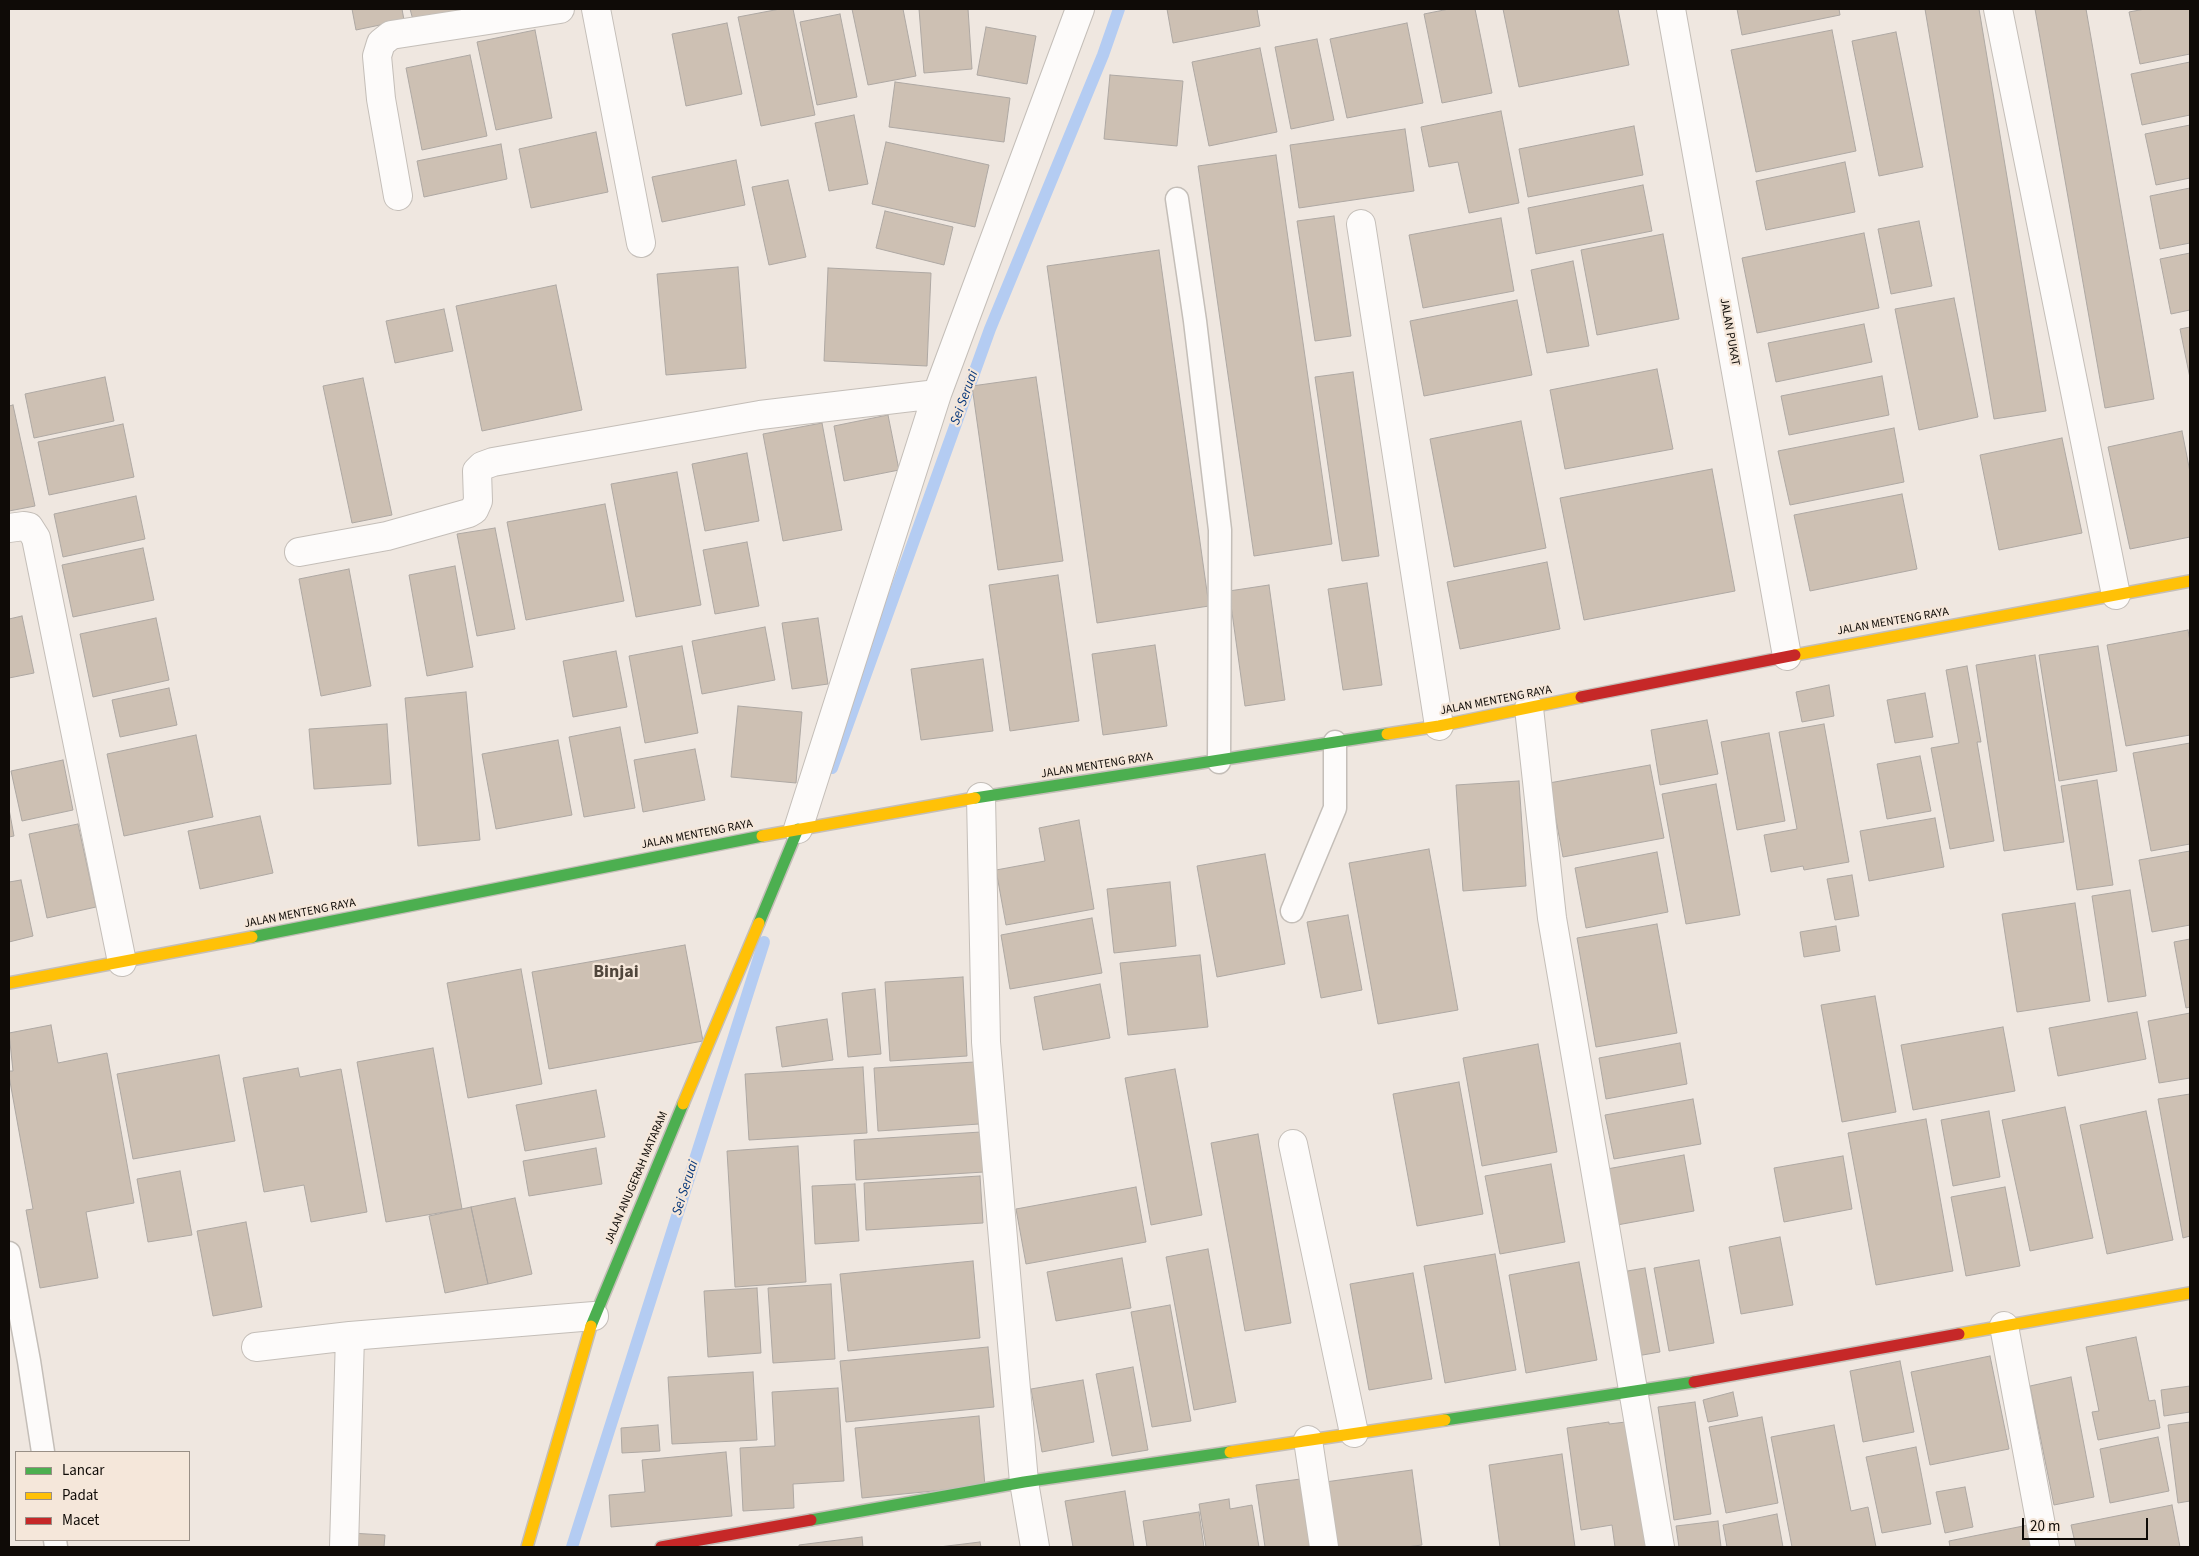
<!DOCTYPE html>
<style>
body{margin:0}
#map{position:relative;width:2199px;height:1556px;overflow:hidden;background:#efe7e0;font-family:"Source Sans 3",sans-serif}
canvas{display:block}
.frame{position:absolute;inset:0;border:10px solid #0f0b07;pointer-events:none}
.legend{position:absolute;left:15px;top:1451px;width:175px;height:90px;box-sizing:border-box;background:#f5e7da;border:1px solid #998f86;margin:0;padding:6px 9px;list-style:none;font-size:15px;color:#0f0b07}
.legend li{display:flex;align-items:center;gap:10px;height:25px}
.legend b{width:25px;border:1px solid #998f86}
.scale{position:absolute;left:2022px;top:1518px;width:126px;height:22px;box-sizing:border-box;border:2px solid #0f0b07;border-top:0;padding-left:6px;font-size:15px;line-height:18px;white-space:nowrap;color:#0f0b07;-webkit-text-stroke:4px #f5e7da;paint-order:stroke}
</style>
<div id="map">
<canvas width="2199" height="1556"></canvas>
<div class="frame"></div>
<ul class="legend">
<li><b style="height:6px;background:#4caf50"></b>Lancar</li>
<li><b style="height:6px;background:#ffc107"></b>Padat</li>
<li><b style="height:6px;background:#c62828"></b>Macet</li>
</ul>
<div class="scale">20 m</div>
</div>
<script>
const context = document.querySelector('canvas').getContext('2d');
context.lineJoin = 'round';
function poly(rows) {
  const path = new Path2D();
  for (const r of rows) {
    path.moveTo(r[0], r[1]);
    for (let i = 2; i < r.length; i += 2) path.lineTo(r[i], r[i + 1]);
  }
  return path;
}
function strokePath(path, color, width, dash) {
  context.strokeStyle = color;
  context.lineWidth = width;
  context.lineCap = dash ? 'butt' : 'round';
  context.setLineDash(dash || []);
  context.stroke(path);
}
function paint(path, color) {
  context.fillStyle = color;
  context.fill(path, 'evenodd');
}
function label(font, color, halo, rows, align = 'center') {
  context.font = font + ' "Source Sans 3",sans-serif';
  context.lineWidth = 4.5;
  context.setLineDash([]);
  context.textBaseline = 'middle';
  context.strokeStyle = halo;
  context.fillStyle = color;
  for (const [text, x, y, turn = 0] of rows) {
    context.save();
    context.translate(x, y);
    context.rotate((+turn || 0) * Math.PI / 180);
    context.textAlign = isNaN(turn) ? turn : align;
    if (halo) context.strokeText(text, 0, 0);
    context.fillText(text, 0, 0);
    context.restore();
  }
}
strokePath(poly([
 [832,768,990,329,1103,55,1119,9],
 [572,1547,764,942]
]), '#b4ccf2', 12);
const building = poly([
 [352,9,402,9,404,20,356,30,352,9],
 [410,9,468,9,413,20,410,9],
 [780,9,793,9,815,115,761,126,738,17,780,9],
 [852,9,903,9,916,76,868,85,852,9],
 [919,9,968,9,972,69,924,73,919,9],
 [1167,9,1257,9,1260,26,1173,43,1167,9],
 [1449,9,1475,9,1492,93,1442,103,1424,14,1449,9],
 [1503,9,1618,9,1629,65,1519,87,1503,9],
 [1737,9,1839,9,1840,15,1742,35,1737,9],
 [1925,9,1979,9,2046,411,1994,419,1925,9],
 [2035,9,2086,9,2154,399,2105,408,2035,9],
 [2145,9,2190,9,2190,54,2140,64,2129,12,2145,9],
 [840,14,857,97,817,105,800,22,840,14],
 [727,23,742,94,686,106,672,34,727,23],
 [1407,23,1423,103,1347,118,1330,39,1407,23],
 [986,27,1036,36,1027,84,977,75,986,27],
 [535,30,552,118,496,130,477,42,535,30],
 [1832,30,1856,151,1756,172,1731,50,1832,30],
 [1896,32,1923,167,1879,176,1852,41,1896,32],
 [1317,39,1334,120,1291,129,1275,47,1317,39],
 [1260,48,1277,132,1209,146,1192,62,1260,48],
 [470,55,487,136,422,150,406,68,470,55],
 [2190,62,2190,115,2142,125,2131,74,2190,62],
 [1110,75,1183,81,1177,146,1104,139,1110,75],
 [895,82,1010,98,1004,142,889,127,895,82],
 [1501,111,1519,203,1469,213,1458,162,1429,167,1421,127,1501,111],
 [854,115,868,184,829,191,815,123,854,115],
 [2190,125,2190,178,2156,185,2145,134,2190,125],
 [1634,126,1643,175,1528,197,1519,149,1634,126],
 [1405,129,1414,191,1299,208,1290,145,1405,129],
 [596,132,608,192,531,208,519,149,596,132],
 [886,142,989,165,975,227,872,204,886,142],
 [501,144,507,179,424,197,417,161,501,144],
 [1276,155,1332,544,1254,556,1198,166,1276,155],
 [736,160,745,205,662,222,652,177,736,160],
 [1845,162,1855,212,1766,230,1756,181,1845,162],
 [788,180,806,257,769,265,752,187,788,180],
 [1643,185,1652,231,1536,254,1528,208,1643,185],
 [2190,188,2190,243,2160,249,2150,196,2190,188],
 [885,211,953,227,944,265,876,248,885,211],
 [1334,216,1351,336,1315,341,1297,221,1334,216],
 [1501,218,1514,291,1423,308,1409,235,1501,218],
 [1919,221,1932,286,1891,294,1878,229,1919,221],
 [1864,233,1879,308,1757,333,1742,258,1864,233],
 [1663,234,1679,319,1597,335,1581,250,1663,234],
 [1159,250,1209,606,1097,623,1047,266,1159,250],
 [2190,253,2190,310,2171,314,2160,259,2190,253],
 [1573,261,1589,346,1547,353,1531,270,1573,261],
 [738,267,746,368,666,375,657,274,738,267],
 [828,268,931,273,927,366,824,361,828,268],
 [556,285,582,410,482,431,456,306,556,285],
 [1954,298,1978,417,1919,430,1895,309,1954,298],
 [1517,300,1532,375,1424,396,1410,321,1517,300],
 [444,309,453,351,395,363,386,321,444,309],
 [1864,324,1872,362,1776,382,1768,343,1864,324],
 [2190,327,2190,378,2180,329,2190,327],
 [1657,369,1673,449,1565,469,1550,390,1657,369],
 [1353,372,1379,556,1342,561,1315,377,1353,372],
 [1882,376,1889,415,1789,435,1781,396,1882,376],
 [105,377,114,421,34,438,25,394,105,377],
 [1036,377,1063,561,998,570,972,386,1036,377],
 [363,378,392,515,352,523,323,386,363,378],
 [13,405,35,506,9,511,9,406,13,405],
 [888,415,899,470,844,481,834,426,888,415],
 [1521,421,1546,548,1454,567,1430,439,1521,421],
 [822,423,842,530,783,541,763,434,822,423],
 [123,424,134,477,49,495,38,442,123,424],
 [1894,428,1904,482,1790,505,1778,451,1894,428],
 [2182,431,2190,472,2190,537,2130,549,2108,447,2182,431],
 [2062,438,2082,533,1999,550,1980,455,2062,438],
 [747,453,759,521,705,531,692,464,747,453],
 [1712,469,1735,591,1584,620,1560,498,1712,469],
 [677,472,701,605,636,617,611,484,677,472],
 [1902,494,1917,569,1810,591,1794,515,1902,494],
 [136,496,145,539,63,557,54,514,136,496],
 [605,504,624,601,526,620,507,522,605,504],
 [495,528,515,629,477,636,457,534,495,528],
 [747,542,759,606,715,614,703,550,747,542],
 [143,548,154,600,73,617,62,565,143,548],
 [1547,562,1560,629,1460,649,1447,582,1547,562],
 [455,566,473,667,427,676,409,575,455,566],
 [349,569,371,686,321,696,299,579,349,569],
 [1058,575,1079,721,1010,731,989,585,1058,575],
 [1367,583,1382,685,1343,690,1328,589,1367,583],
 [1269,585,1285,700,1245,706,1229,591,1269,585],
 [22,616,34,673,9,678,9,619,22,616],
 [156,618,169,680,93,697,80,634,156,618],
 [818,618,828,684,792,689,782,623,818,618],
 [765,627,775,680,702,694,692,641,765,627],
 [2188,630,2190,641,2190,735,2126,746,2107,645,2188,630],
 [1155,645,1167,726,1103,735,1092,654,1155,645],
 [682,646,698,733,645,743,629,656,682,646],
 [2098,646,2117,771,2059,781,2039,655,2098,646],
 [616,651,627,707,573,717,563,661,616,651],
 [2035,655,2064,842,2004,851,1976,665,2035,655],
 [983,659,993,731,921,740,911,669,983,659],
 [1967,666,1981,742,1977,742,1994,841,1950,849,1931,748,1959,743,1946,670,1967,666],
 [1829,685,1834,716,1802,722,1796,692,1829,685],
 [169,688,177,725,120,737,112,700,169,688],
 [466,692,480,840,418,846,405,698,466,692],
 [1925,693,1933,737,1895,743,1887,700,1925,693],
 [738,706,802,712,796,783,731,777,738,706],
 [1707,720,1718,774,1660,785,1651,730,1707,720],
 [387,724,391,784,314,789,309,729,387,724],
 [1824,724,1849,862,1804,870,1803,866,1771,872,1764,835,1797,829,1779,732,1824,724],
 [620,727,635,808,584,817,569,737,620,727],
 [1769,733,1785,821,1737,830,1721,742,1769,733],
 [196,735,213,817,124,836,107,754,196,735],
 [558,740,572,815,496,829,482,754,558,740],
 [2190,743,2190,844,2151,851,2133,753,2190,743],
 [695,749,705,800,643,812,634,760,695,749],
 [1920,756,1931,811,1887,819,1877,764,1920,756],
 [63,760,73,810,22,821,11,771,63,760],
 [1650,765,1664,838,1563,857,1549,783,1650,765],
 [2097,780,2113,885,2077,890,2061,786,2097,780],
 [1519,781,1526,886,1463,891,1456,785,1519,781],
 [1716,784,1740,915,1686,924,1662,794,1716,784],
 [9,809,14,836,9,837,9,809],
 [260,816,273,873,200,889,188,831,260,816],
 [1935,818,1944,867,1869,881,1860,831,1935,818],
 [1079,820,1094,909,1006,925,996,870,1045,861,1039,828,1079,820],
 [78,824,96,907,47,918,29,834,78,824],
 [1429,849,1458,1010,1378,1024,1349,863,1429,849],
 [2190,851,2190,925,2152,932,2139,860,2190,851],
 [1657,852,1668,912,1586,928,1575,868,1657,852],
 [1265,854,1285,964,1217,977,1197,866,1265,854],
 [1852,875,1859,916,1835,920,1827,879,1852,875],
 [21,880,33,936,9,942,9,882,21,880],
 [1170,882,1176,946,1114,953,1107,889,1170,882],
 [2130,890,2146,996,2108,1002,2092,896,2130,890],
 [2075,903,2090,1001,2017,1012,2002,914,2075,903],
 [1348,915,1362,990,1321,998,1307,922,1348,915],
 [1092,918,1102,973,1010,989,1001,935,1092,918],
 [1657,924,1677,1033,1596,1047,1577,938,1657,924],
 [1836,926,1840,951,1804,957,1800,932,1836,926],
 [2190,939,2190,1007,2186,1008,2174,942,2190,939],
 [685,945,703,1041,549,1069,532,972,685,945],
 [1200,955,1208,1027,1128,1035,1120,963,1200,955],
 [521,969,542,1084,468,1098,447,983,521,969],
 [963,977,967,1056,890,1061,885,982,963,977],
 [1100,984,1110,1038,1043,1050,1034,997,1100,984],
 [875,989,881,1054,848,1057,842,993,875,989],
 [1875,996,1896,1112,1842,1122,1821,1005,1875,996],
 [2137,1012,2146,1059,2058,1076,2049,1028,2137,1012],
 [2190,1013,2190,1078,2159,1083,2148,1021,2190,1013],
 [827,1019,833,1060,782,1067,776,1027,827,1019],
 [51,1025,58,1063,107,1053,134,1203,86,1212,98,1278,40,1288,26,1210,33,1209,9,1076,9,1071,13,1071,9,1033,51,1025],
 [2003,1027,2015,1091,1913,1110,1901,1045,2003,1027],
 [1680,1043,1687,1084,1606,1099,1599,1058,1680,1043],
 [1538,1044,1557,1152,1482,1166,1463,1058,1538,1044],
 [433,1048,462,1209,386,1222,357,1062,433,1048],
 [219,1055,235,1141,133,1159,117,1074,219,1055],
 [975,1062,979,1124,878,1131,874,1068,975,1062],
 [863,1067,867,1133,749,1140,745,1074,863,1067],
 [298,1068,300,1077,341,1069,367,1212,311,1222,304,1185,264,1192,243,1078,298,1068],
 [1175,1069,1202,1215,1151,1225,1125,1078,1175,1069],
 [1459,1082,1483,1214,1417,1226,1393,1094,1459,1082],
 [596,1090,605,1137,525,1151,516,1105,596,1090],
 [2190,1094,2190,1236,2183,1238,2158,1099,2190,1094],
 [1693,1099,1701,1144,1614,1159,1605,1115,1693,1099],
 [2065,1107,2093,1238,2030,1251,2002,1120,2065,1107],
 [1989,1111,2000,1177,1953,1186,1941,1120,1989,1111],
 [2146,1111,2173,1240,2107,1254,2080,1125,2146,1111],
 [1926,1119,1953,1271,1876,1285,1848,1133,1926,1119],
 [981,1132,984,1172,856,1180,854,1140,981,1132],
 [1258,1134,1291,1323,1245,1331,1211,1143,1258,1134],
 [798,1146,806,1282,735,1287,727,1151,798,1146],
 [596,1148,602,1184,529,1196,523,1161,596,1148],
 [1684,1155,1694,1211,1617,1225,1607,1169,1684,1155],
 [1843,1156,1852,1209,1784,1222,1774,1168,1843,1156],
 [1551,1164,1565,1242,1500,1254,1485,1176,1551,1164],
 [180,1171,192,1235,148,1242,137,1179,180,1171],
 [980,1176,983,1223,866,1230,864,1183,980,1176],
 [855,1184,859,1241,815,1244,812,1186,855,1184],
 [1136,1187,1146,1242,1026,1264,1016,1209,1136,1187],
 [2005,1187,2020,1266,1966,1276,1951,1197,2005,1187],
 [515,1198,532,1274,488,1284,471,1207,515,1198],
 [471,1207,488,1284,445,1293,429,1216,471,1207],
 [246,1222,262,1307,213,1316,197,1231,246,1222],
 [1780,1237,1793,1305,1741,1314,1729,1247,1780,1237],
 [1208,1249,1236,1402,1194,1410,1166,1257,1208,1249],
 [1495,1254,1516,1370,1445,1383,1424,1266,1495,1254],
 [1122,1258,1131,1308,1056,1321,1047,1272,1122,1258],
 [1699,1260,1714,1343,1669,1351,1654,1268,1699,1260],
 [973,1261,980,1338,848,1351,840,1274,973,1261],
 [1579,1262,1597,1360,1526,1373,1509,1275,1579,1262],
 [1645,1268,1660,1352,1631,1357,1616,1273,1645,1268],
 [1413,1273,1432,1379,1369,1390,1350,1284,1413,1273],
 [831,1284,835,1359,773,1363,768,1288,831,1284],
 [757,1288,761,1353,708,1357,704,1291,757,1288],
 [1170,1305,1191,1421,1152,1427,1131,1312,1170,1305],
 [2136,1337,2149,1401,2155,1400,2160,1428,2098,1440,2092,1412,2099,1411,2086,1347,2136,1337],
 [988,1347,994,1407,846,1422,840,1361,988,1347],
 [1990,1356,2009,1449,1930,1465,1911,1372,1990,1356],
 [1900,1361,1914,1432,1863,1442,1850,1371,1900,1361],
 [1133,1367,1148,1450,1112,1456,1096,1374,1133,1367],
 [753,1372,757,1440,672,1444,668,1377,753,1372],
 [2071,1377,2094,1497,2054,1505,2030,1386,2071,1377],
 [1083,1380,1094,1442,1042,1452,1031,1389,1083,1380],
 [2190,1386,2190,1412,2164,1416,2161,1390,2190,1386],
 [838,1388,844,1481,793,1484,794,1508,743,1511,740,1448,775,1446,772,1392,838,1388],
 [1733,1392,1738,1416,1708,1422,1703,1400,1733,1392],
 [1695,1402,1711,1514,1674,1520,1658,1407,1695,1402],
 [979,1416,985,1486,862,1498,855,1428,979,1416],
 [1762,1417,1778,1503,1726,1513,1709,1427,1762,1417],
 [1634,1421,1652,1547,1615,1547,1612,1525,1581,1530,1567,1428,1609,1422,1609,1424,1634,1421],
 [2190,1422,2190,1501,2178,1503,2168,1425,2190,1422],
 [658,1425,660,1451,622,1453,621,1428,658,1425],
 [1834,1425,1851,1511,1868,1507,1876,1547,1792,1547,1771,1437,1834,1425],
 [2158,1437,2169,1491,2110,1503,2100,1449,2158,1437],
 [1916,1447,1931,1524,1882,1533,1866,1457,1916,1447],
 [726,1452,732,1516,611,1527,609,1495,645,1492,642,1460,726,1452],
 [1562,1454,1575,1547,1500,1547,1489,1465,1562,1454],
 [1412,1470,1422,1545,1406,1547,1327,1547,1318,1483,1412,1470],
 [1308,1478,1318,1547,1265,1547,1256,1485,1308,1478],
 [1965,1487,1973,1527,1945,1533,1936,1492,1965,1487],
 [1125,1491,1134,1547,1073,1547,1065,1501,1125,1491],
 [1229,1499,1230,1509,1252,1505,1259,1547,1206,1547,1199,1504,1229,1499],
 [2172,1505,2180,1547,2076,1547,2071,1525,2172,1505],
 [1199,1512,1204,1547,1147,1547,1143,1521,1199,1512],
 [1777,1514,1783,1547,1727,1547,1723,1525,1777,1514],
 [1718,1521,1721,1547,1679,1547,1676,1526,1718,1521],
 [2033,1524,2037,1547,1950,1547,1949,1541,2033,1524],
 [350,1533,385,1535,384,1547,349,1547,350,1533],
 [862,1537,863,1547,799,1547,799,1545,862,1537],
 [980,1542,981,1547,939,1547,980,1542]
]);
paint(building, '#cdc0b3');
strokePath(building, '#aea8a3', 1);
const lane = poly([
 [1177,199,1195,321,1220,530,1219,762],
 [1292,911,1335,808,1335,742],
 [9,1253,29,1361,43,1452],
 [55,1540,56,1547]
]);
const street = poly([
 [596,9,641,243],
 [1671,9,1787,656],
 [1998,9,2116,595],
 [398,196,381,99,377,56,381,43,391,35,560,9],
 [1361,224,1439,726],
 [9,528,24,526,29,527,36,538,122,962],
 [299,552,387,536,469,513,474,510,478,501,477,471,482,466,493,462,760,415,937,394],
 [1529,708,1552,918,1660,1547],
 [981,797,986,1042,1024,1482,1035,1547],
 [798,829,937,394,1080,9],
 [1293,1144,1354,1433],
 [2004,1326,2045,1547],
 [256,1347,350,1336,594,1316],
 [1308,1440,1324,1547],
 [344,1547,350,1336]
]);
const fast = poly([
 [975,798,1387,734],
 [759,923,798,829],
 [252,937,762,836],
 [591,1326,683,1104],
 [1445,1420,1694,1382],
 [811,1520,1024,1482,1230,1452]
]);
const slow = poly([
 [1795,655,2190,581],
 [1387,734,1439,726,1581,697],
 [762,836,975,798],
 [9,983,252,937],
 [683,1104,759,923],
 [1959,1334,2190,1293],
 [1230,1452,1445,1420],
 [527,1547,591,1326]
]);
const jam = poly([
 [1581,697,1795,655],
 [1694,1382,1959,1334],
 [661,1547,811,1520]
]);
strokePath(lane, '#c4beb8', 25);
strokePath(street, '#c4beb8', 30);
strokePath(fast, '#c4beb8', 14);
strokePath(slow, '#c4beb8', 14);
strokePath(jam, '#c4beb8', 14);
strokePath(lane, '#fdfbfa', 22);
strokePath(street, '#fdfbfa', 28);
strokePath(fast, '#4caf50', 11);
strokePath(slow, '#ffc107', 11);
strokePath(jam, '#c62828', 11);
label('12px', '#0f0b07', '#f5e7da', [
 ["JALAN PUKAT",1729,332,80],
 ["JALAN MENTENG RAYA",1893,622,-10],
 ["JALAN MENTENG RAYA",1496,701,-11],
 ["JALAN MENTENG RAYA",1097,766,-9],
 ["JALAN MENTENG RAYA",697,835,-11],
 ["JALAN MENTENG RAYA",300,914,-11],
 ["JALAN ANUGERAH MATARAM",637,1178,-67]
]);
label('italic 14px', '#0b3b7d', '#f5e7da', [
 ["Sei Seruai",965,398,-70],
 ["Sei Seruai",686,1188,-72]
]);
label('bold 18px', '#50463b', '#f5e7da', [
 ["Binjai",616,973]
]);
</script>
